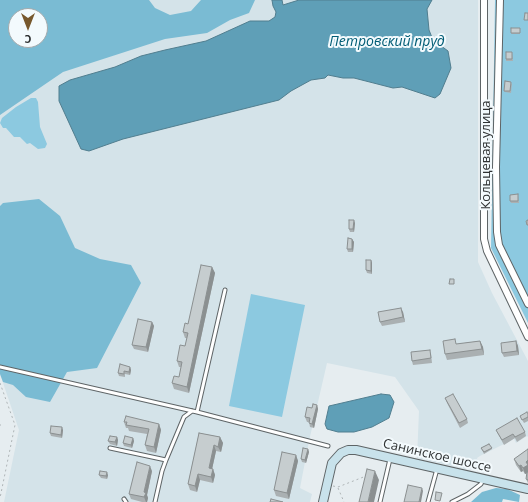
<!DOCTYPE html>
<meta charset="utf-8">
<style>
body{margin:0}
#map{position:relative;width:528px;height:502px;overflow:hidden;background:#e6edf0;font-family:"Open Sans",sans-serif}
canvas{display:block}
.north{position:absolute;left:8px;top:8px;width:40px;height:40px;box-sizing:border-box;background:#f3fafd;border:1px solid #a5aaac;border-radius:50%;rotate:180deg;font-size:11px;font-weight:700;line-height:16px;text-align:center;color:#2f3233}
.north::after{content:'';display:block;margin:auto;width:14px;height:18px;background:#77582d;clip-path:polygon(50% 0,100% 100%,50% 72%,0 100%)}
</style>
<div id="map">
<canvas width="528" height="502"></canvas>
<div class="north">С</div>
</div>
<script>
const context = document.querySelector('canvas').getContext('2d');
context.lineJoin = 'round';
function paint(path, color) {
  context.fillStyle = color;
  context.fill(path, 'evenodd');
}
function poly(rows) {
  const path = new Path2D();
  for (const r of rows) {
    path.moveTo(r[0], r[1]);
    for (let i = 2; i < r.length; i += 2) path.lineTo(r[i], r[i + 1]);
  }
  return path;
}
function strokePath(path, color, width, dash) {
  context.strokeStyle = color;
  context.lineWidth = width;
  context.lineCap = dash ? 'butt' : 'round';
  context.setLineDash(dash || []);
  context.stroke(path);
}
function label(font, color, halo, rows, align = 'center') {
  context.font = font + ' "Open Sans",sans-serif';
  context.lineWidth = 4;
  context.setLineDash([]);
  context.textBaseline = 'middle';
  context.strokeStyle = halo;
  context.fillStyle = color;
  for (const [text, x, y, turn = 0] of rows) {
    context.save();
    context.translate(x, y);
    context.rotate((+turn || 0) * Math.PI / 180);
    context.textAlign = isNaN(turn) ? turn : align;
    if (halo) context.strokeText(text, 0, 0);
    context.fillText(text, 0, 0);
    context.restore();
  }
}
paint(poly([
 [0,0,478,0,478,262,492,293,528,361,528,437,527,436,516,443,514,439,480,456,477,458,478,461,465,469,417,458,419,411,395,377,327,363,309,441,300,488,312,494,310,502,4,502,19,430,0,374],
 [16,16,40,16,40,40,16,40]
]), '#d4e3e9');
paint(poly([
 [495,0,528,0,528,323,491,248],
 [31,98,36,98,38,102,40,127,47,144,45,148,38,149,30,143,27,144,20,137,14,137,6,128,3,128,0,123,2,118,16,107],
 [251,294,305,305,282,417,229,406]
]), '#8cc9e0');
paint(poly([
 [0,0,149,0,155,8,170,15,191,11,201,0,255,0,249,13,230,20,207,33,165,39,63,72,0,115],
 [16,16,40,16,40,40,16,40],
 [39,199,60,216,75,248,100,259,131,265,141,283,97,368,67,372,50,402,26,397,13,385,3,382,0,374,0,206,3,203],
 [496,488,507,489,520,495,519,502,503,499,502,502,471,502,482,492]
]), '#7abbd3');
const water = poly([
 [272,0,282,0,283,5,299,0,432,0,427,9,429,30,433,40,448,51,451,68,440,94,435,98,402,87,393,88,354,78,343,78,328,75,325,78,311,80,291,91,279,100,123,139,89,151,81,149,59,101,59,86,70,80,115,67,141,56,165,50,206,41,250,21,269,21,275,17,276,12,273,6,272,0],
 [381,394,390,395,394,402,389,418,372,427,354,432,338,432,327,429,325,424,329,406,381,394]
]);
paint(water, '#5f9fb7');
strokePath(water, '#517e8f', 1);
const lane = poly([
 [0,367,197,412,328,446],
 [197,412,225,290],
 [110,448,166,460],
 [124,499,126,502],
 [155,502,162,471,166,460,184,417,192,411],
 [380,502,390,459],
 [428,502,437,469],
 [452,502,468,494,481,484,483,479]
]);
const street = poly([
 [484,0,484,239,487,251,528,337],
 [500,0,496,167,497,232,499,245,528,304]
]);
const secondary = poly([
 [323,502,332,463,341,453,348,450,356,450,528,489]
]);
strokePath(lane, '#5e6466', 5);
strokePath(street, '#5e6466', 8);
strokePath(secondary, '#5e6466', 10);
strokePath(poly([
 [0,383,15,425,0,498],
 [0,425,1,425],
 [333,486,338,487,366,476],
 [338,488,344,502]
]), '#aeb4b6', 1, [2, 3]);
strokePath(lane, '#fff', 3);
strokePath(street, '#fff', 6);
strokePath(secondary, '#c8e2eb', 8);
paint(poly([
 [520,28,520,34,512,34,511,33],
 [512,52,513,61,506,61,506,59],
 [512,83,511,93,505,92,504,91],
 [518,194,519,203,511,203,510,201],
 [355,223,354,232,350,232,349,229],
 [352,239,354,242,353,252,348,252,347,249],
 [371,260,372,263,372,274,367,273,366,270],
 [212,267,215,273,189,393,174,389,172,383,179,377,181,367,179,367,177,361,185,346,187,338,185,338,183,332,188,324],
 [403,312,405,322,382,326,380,322],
 [152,322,154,326,148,352,134,349,132,345],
 [480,341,483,347,484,355,447,360,445,354,457,344],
 [516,341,518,346,519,355,504,357,502,353],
 [431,354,432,363,413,365,412,361],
 [130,367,131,370,130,375,125,374,125,377,119,376,118,373],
 [445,398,467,419,468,423,460,428,447,403],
 [317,405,318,409,314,428,310,427,309,422,307,422,305,417,312,408],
 [528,414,528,421,524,423,520,416],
 [124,422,159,424,161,430,156,453,147,451,145,445,147,434,129,431,128,428,126,428],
 [63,430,62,438,51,436,50,433],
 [496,430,525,432,526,436,517,442,515,438,504,445,498,434],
 [199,433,220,437,223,443,221,452,216,451,212,469,213,469,215,475,213,483,200,480,197,492,190,490,188,484],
 [117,437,118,440,117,446,110,444,108,441],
 [133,438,134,441,132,448,124,446,123,443],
 [489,444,492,449,484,454,481,448],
 [308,449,309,452,306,463,302,462,301,459],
 [528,449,528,483,526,479,527,473,525,474,523,471,521,472,516,465,514,459],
 [296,455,298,461,289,499,276,496,274,490],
 [152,471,147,495,148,498,147,502,142,502,131,499,129,494],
 [99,475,108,475,107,479,101,478]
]), '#aab0b2');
paint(poly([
 [354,220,355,223,354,232,353,229],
 [352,239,354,242,353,252,352,249],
 [371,260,372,263,372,274,371,271],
 [212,267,215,273,189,393,187,387],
 [401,308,403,312,405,322,403,317],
 [152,322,154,326,148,352,146,347],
 [480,341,483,347,484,355,482,349],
 [516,341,518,346,519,355,517,351],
 [130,367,131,370,130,375,129,372],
 [317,405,318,409,314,428,312,424],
 [159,424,161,430,156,453,154,447],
 [62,427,63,430,62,438,61,435],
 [117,437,118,440,117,446,115,442],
 [220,437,223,443,221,452,218,447],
 [133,438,134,441,132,448,131,445],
 [214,445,216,451,211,474,209,468],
 [308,449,309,452,306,463,305,460],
 [296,455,298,461,289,499,287,493],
 [528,460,528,473,525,474,523,468,526,462],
 [521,465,523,471,521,472,519,466],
 [150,466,152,471,147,495,148,498,147,502,146,502,144,497,144,492],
 [213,469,215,475,213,483,211,477],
 [375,471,379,480,374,502,368,502],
 [107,472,108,475,107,479,106,476],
 [198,474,200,480,197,492,195,486],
 [422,488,423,491,421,502,419,502]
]), '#8b9091');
const building = poly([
 [525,13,528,13,528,20,524,20,525,13],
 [511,28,520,28,520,33,511,33,511,28],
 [506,52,512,52,512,59,506,59,506,52],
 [505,81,511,82,510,91,504,91,505,81],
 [518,194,518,201,510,201,510,195,518,194],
 [349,220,354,220,353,229,349,229,349,220],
 [528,220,528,225,527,225,526,221,528,220],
 [348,238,352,239,352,249,347,249,348,238],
 [366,260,371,260,371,271,366,270,366,260],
 [201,265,212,267,187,387,172,383,174,376,179,377,182,362,177,361,180,345,185,346,188,333,183,332,185,323,188,324,201,265],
 [450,279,454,279,454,284,449,284,450,279],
 [401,308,403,317,380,322,378,312,401,308],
 [138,319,152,322,146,347,132,345,138,319],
 [455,339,456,344,480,341,482,349,445,354,443,341,455,339],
 [516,341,517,351,502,353,501,343,516,341],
 [430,350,431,358,412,361,411,352,430,350],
 [120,364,130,367,129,372,124,371,124,374,118,373,120,364],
 [453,394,467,419,459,423,445,398,453,394],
 [313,404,317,405,312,424,309,423,310,418,305,417,307,407,312,408,313,404],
 [527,412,528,414,528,417,522,420,520,416,527,412],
 [126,416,159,424,154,447,145,445,149,429,126,425,127,422,124,422,126,416],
 [517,418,525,432,515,437,513,434,502,440,496,430,517,418],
 [51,426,62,427,61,435,50,433,51,426],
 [199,433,220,437,218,447,214,445,209,468,213,469,211,477,198,474,195,486,188,484,199,433],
 [110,436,117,437,115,442,108,441,110,436],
 [125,436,133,438,131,445,123,443,125,436],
 [489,444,492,448,484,452,481,448,489,444],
 [303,448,308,449,305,460,301,459,303,448],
 [528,449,528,460,526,462,528,465,523,468,521,465,519,466,514,459,528,449],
 [282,452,296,455,287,493,274,490,282,452],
 [137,462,150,466,144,492,146,493,144,497,129,494,137,462],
 [367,469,375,471,368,502,359,502,367,469],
 [100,471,107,472,106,476,99,475,100,471],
 [527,472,528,472,528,480,526,479,527,472],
 [408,485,422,488,419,502,404,502,408,485],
 [436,492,442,493,440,501,435,500,436,492],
 [271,499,283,502,270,502,271,499]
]);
paint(building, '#c6cdcf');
strokePath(building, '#8b9091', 1);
label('13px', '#2f3233', '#f3fafd', [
 ["Кольцевая улица",486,155,-90],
 ["Санинское шоссе",437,456,13]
]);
label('italic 14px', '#005c75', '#f3fafd', [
 ["Петровский пруд",387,42]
]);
</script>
